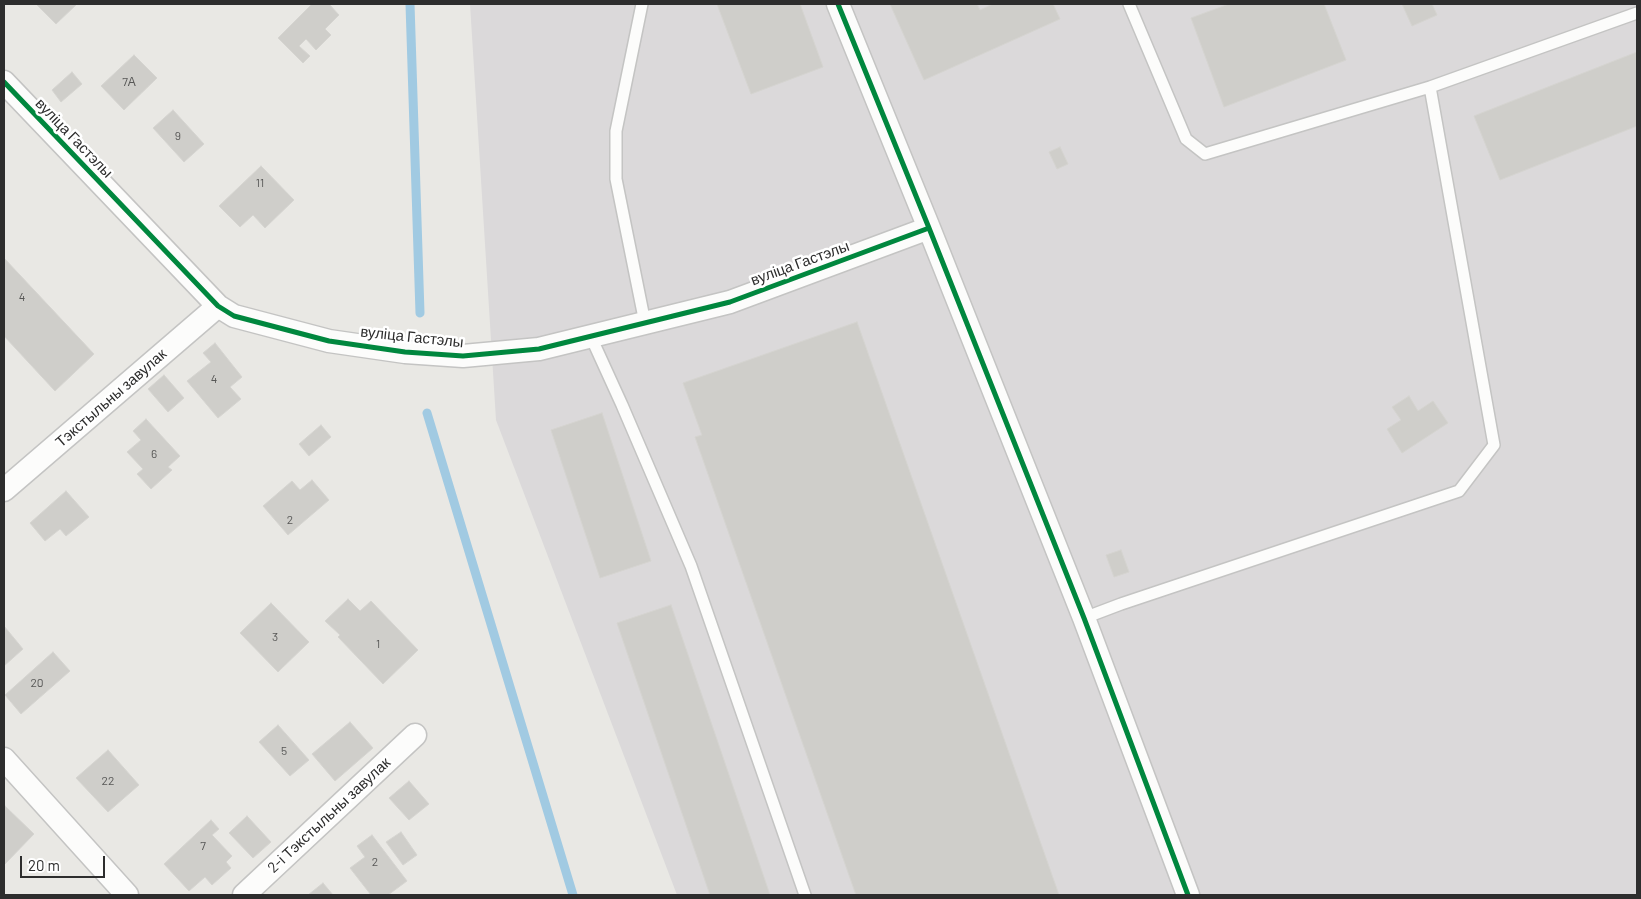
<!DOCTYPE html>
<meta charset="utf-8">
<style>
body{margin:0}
#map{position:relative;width:1641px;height:899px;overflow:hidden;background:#e9e8e4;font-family:Barlow,sans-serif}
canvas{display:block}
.frame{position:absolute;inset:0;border:5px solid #2d2d2d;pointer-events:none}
.scale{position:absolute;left:20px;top:856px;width:85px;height:22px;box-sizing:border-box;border:2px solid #2d2d2d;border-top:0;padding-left:6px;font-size:15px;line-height:18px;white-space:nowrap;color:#2d2d2d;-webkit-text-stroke:4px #fff;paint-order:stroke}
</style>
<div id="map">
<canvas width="1641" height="899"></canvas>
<div class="frame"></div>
<div class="scale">20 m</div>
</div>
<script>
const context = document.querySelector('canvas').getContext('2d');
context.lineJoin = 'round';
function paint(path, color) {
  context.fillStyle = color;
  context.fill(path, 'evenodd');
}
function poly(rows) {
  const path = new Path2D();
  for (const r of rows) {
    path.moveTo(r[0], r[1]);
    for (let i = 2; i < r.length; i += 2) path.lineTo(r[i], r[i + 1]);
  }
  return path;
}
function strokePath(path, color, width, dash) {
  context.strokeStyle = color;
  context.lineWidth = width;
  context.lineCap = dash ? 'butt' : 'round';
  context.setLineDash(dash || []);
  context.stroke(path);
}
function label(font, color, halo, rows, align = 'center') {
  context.font = font + ' Barlow,sans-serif';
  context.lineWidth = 5;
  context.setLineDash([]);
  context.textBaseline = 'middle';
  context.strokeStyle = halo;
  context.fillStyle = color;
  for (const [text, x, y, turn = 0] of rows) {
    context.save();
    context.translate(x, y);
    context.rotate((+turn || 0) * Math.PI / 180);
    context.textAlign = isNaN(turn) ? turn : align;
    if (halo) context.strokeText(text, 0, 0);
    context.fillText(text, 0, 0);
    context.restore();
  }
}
paint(poly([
 [470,4,1637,4,1637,895,677,895,496,420]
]), '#dbd9da');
strokePath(poly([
 [410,4,420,313],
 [427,413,573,895]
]), '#a1cae2', 9);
const building = poly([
 [36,4,77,4,56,24,36,4],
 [312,4,329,4,339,15,325,29,331,35,316,50,306,39,299,46,310,56,303,63,278,38,312,4],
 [717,4,800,4,823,67,751,94,717,4],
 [890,4,977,4,980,10,993,4,1053,4,1060,19,924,80,890,4],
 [1229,4,1324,4,1346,60,1224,107,1191,18,1229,4],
 [1402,4,1432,4,1437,15,1412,26,1402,4],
 [1637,52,1637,126,1500,180,1474,116,1637,52],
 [134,55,157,78,124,110,101,86,134,55],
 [72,72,82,84,61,102,52,90,72,72],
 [173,110,204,144,184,162,153,128,173,110],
 [1060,147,1068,164,1057,169,1049,152,1060,147],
 [261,166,294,200,265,228,253,215,240,227,219,206,261,166],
 [4,258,94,354,55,391,4,336,4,258],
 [857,322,1059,895,856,895,695,437,702,435,683,383,857,322],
 [215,343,242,377,230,387,241,399,218,418,187,381,211,362,203,353,215,343],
 [164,375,184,398,168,412,148,389,164,375],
 [1409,396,1418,411,1433,401,1448,423,1402,453,1387,429,1401,420,1392,407,1409,396],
 [602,413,651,561,600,578,551,430,602,413],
 [146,419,180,456,168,467,172,470,151,489,137,474,143,469,127,452,141,440,133,431,146,419],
 [321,425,331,437,309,456,299,444,321,425],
 [312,480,329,500,288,535,263,506,292,481,300,490,312,480],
 [66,491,89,517,66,536,60,529,45,541,30,523,66,491],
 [1121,550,1129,572,1114,577,1106,555,1121,550],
 [348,599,360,611,371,601,418,650,383,684,338,637,340,635,325,621,348,599],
 [271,603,309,642,278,672,240,633,271,603],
 [671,605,770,895,710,895,617,623,671,605],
 [4,626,23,649,4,666,4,626],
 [53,652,70,671,21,714,5,695,53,652],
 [350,722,373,748,335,781,312,754,350,722],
 [278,725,309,760,290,776,259,742,278,725],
 [108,750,139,785,108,812,76,778,108,750],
 [409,781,429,804,409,820,389,798,409,781],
 [5,806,34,834,5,864,4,807,5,806],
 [247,816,271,842,253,858,229,833,247,816],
 [211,820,219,829,212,835,232,856,226,862,231,868,212,885,205,877,189,891,164,864,211,820],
 [401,832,417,855,403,865,386,842,401,832],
 [372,835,407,881,388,895,371,895,350,868,365,857,357,846,372,835],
 [323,883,333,895,308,895,323,883]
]);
paint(building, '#cfceca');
strokePath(building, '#d5d4d0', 1);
const lane = poly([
 [642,4,616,131,616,179,645,323],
 [1129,4,1186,139,1205,154,1430,87,1637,13],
 [591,337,622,405,691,566,805,895],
 [1084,618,1121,604,1459,491,1494,445,1430,87]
]);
const street = poly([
 [838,4,929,228,1084,618,1188,895],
 [4,82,218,306,234,316,329,341,405,352,463,356,539,349,730,302,929,228],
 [4,490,218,306],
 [4,759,127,895],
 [244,895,415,735]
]);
strokePath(lane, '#c4c4c3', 14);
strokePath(street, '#c4c4c3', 25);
strokePath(lane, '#fcfcfb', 11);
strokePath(street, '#fcfcfb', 22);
strokePath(poly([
 [838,4,929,228,1084,618,1188,895],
 [4,82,218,306,234,316,329,341,405,352,463,356,539,349,730,302,929,228]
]), '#00873e', 5);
label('12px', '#575756', null, [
 ["7А",129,82],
 ["9",178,136],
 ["11",260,183],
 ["4",22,297],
 ["4",214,379],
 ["6",154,454],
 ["2",290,520],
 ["3",275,637],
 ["1",378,644],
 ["20",37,683],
 ["5",284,751],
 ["22",108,781],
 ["7",203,846],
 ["2",375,862]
]);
label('15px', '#2d2d2d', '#fff', [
 ["вуліца Гастэлы",74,138,46],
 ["вуліца Гастэлы",800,263,-20],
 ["вуліца Гастэлы",412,337,6],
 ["Тэкстыльны завулак",111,398,-41],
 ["2-і Тэкстыльны завулак",329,815,-43]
]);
</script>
